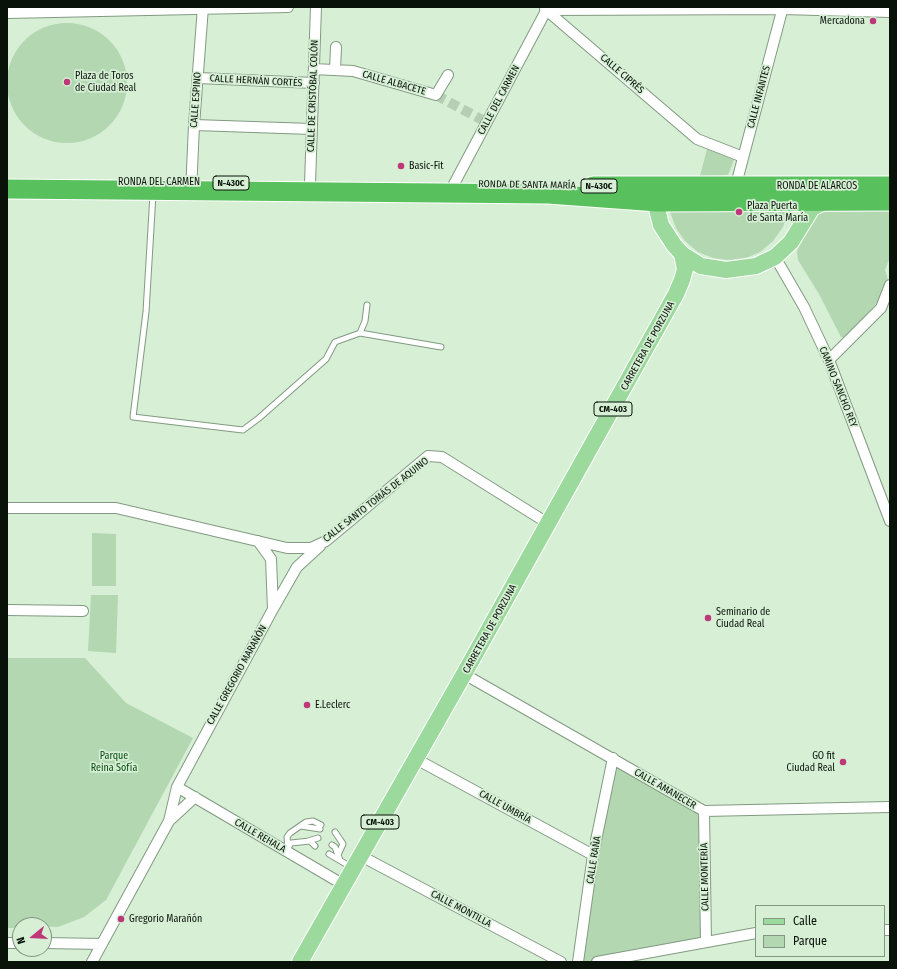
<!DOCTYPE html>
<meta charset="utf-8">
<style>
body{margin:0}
#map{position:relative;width:897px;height:969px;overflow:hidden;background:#d6efd5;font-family:"Fira Sans Condensed",sans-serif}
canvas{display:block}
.frame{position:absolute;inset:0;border:8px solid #091209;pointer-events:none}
.legend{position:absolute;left:755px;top:905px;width:130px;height:52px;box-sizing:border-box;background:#d6efd5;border:1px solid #849783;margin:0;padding:5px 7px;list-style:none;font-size:12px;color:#091209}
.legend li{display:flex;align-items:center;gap:8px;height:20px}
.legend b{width:20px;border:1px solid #849783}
.north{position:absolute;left:12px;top:917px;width:40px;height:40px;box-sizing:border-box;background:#d6efd5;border:1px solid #849783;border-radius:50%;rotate:252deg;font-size:11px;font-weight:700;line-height:16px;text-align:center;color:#091209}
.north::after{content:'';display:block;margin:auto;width:14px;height:18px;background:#bd3779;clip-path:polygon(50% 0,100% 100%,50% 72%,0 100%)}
</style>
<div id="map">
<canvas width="897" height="969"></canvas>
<div class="frame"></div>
<ul class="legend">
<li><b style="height:5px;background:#9bd99d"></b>Calle</li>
<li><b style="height:11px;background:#b2d7b1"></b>Parque</li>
</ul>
<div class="north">N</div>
</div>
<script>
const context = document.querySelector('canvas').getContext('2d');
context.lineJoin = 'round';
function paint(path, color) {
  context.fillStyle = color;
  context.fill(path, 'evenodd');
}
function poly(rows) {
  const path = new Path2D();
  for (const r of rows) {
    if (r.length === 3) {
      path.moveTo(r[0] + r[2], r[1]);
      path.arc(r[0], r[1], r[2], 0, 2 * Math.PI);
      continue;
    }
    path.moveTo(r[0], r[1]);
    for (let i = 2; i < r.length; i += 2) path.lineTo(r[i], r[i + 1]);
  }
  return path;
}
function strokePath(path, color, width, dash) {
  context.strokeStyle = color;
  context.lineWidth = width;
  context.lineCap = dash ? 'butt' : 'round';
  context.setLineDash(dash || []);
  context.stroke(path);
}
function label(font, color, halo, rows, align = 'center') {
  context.font = font + ' "Fira Sans Condensed",sans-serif';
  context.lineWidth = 3.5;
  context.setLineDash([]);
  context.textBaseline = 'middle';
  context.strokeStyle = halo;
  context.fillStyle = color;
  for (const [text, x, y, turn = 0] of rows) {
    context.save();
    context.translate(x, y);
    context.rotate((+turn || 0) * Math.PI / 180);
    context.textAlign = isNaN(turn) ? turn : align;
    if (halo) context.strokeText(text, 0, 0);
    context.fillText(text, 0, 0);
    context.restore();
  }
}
paint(poly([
 [67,83,60],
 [707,149,734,160,728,175,700,176],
 [890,206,890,257,885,270,888,280,879,300,849,336,845,338,841,337,819,294,798,260,797,251,813,218,820,210],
 [670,212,788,212,783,227,773,241,760,252,746,258,729,260,713,258,698,252,685,241,676,228],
 [92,533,116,534,116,586,92,586],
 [91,595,118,595,116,653,88,651],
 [7,658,85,658,126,703,193,738,106,900,84,917,58,927,20,925,20,928,7,928],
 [613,758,704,811,706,942,597,962,578,962]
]), '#b2d7b1');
strokePath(poly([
 [436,95,488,123]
]), '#b7ceb6', 10, [10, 5]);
const lane = poly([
 [153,194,146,312,133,417,243,430,259,418,326,359,335,342,360,333,365,321,367,305],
 [360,333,441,347],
 [301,826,320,829],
 [335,832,343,844,338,855,340,860],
 [308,841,318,838],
 [332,845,335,847,338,855],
 [288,848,291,843,310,841,315,846],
 [288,849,287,837,290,833,306,822,313,821,321,825],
 [329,854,351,867]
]);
const street = poly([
 [545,9,697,139,743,157],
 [547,10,782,9,890,12],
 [7,13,288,7],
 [314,69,353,71,436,95,448,75],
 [335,70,336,47],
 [198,78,314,83],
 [194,125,312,129],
 [310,184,316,7],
 [744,185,738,177,783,7],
 [191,192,194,125,203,7],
 [452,194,454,184,548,7],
 [775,257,804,307,829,360,890,521],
 [829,360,881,308,890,285],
 [7,508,116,508,287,548,311,548,326,541,428,456,442,457,549,524],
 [258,541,271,559,273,609],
 [7,610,83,611],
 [464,674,704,811,890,807],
 [416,759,593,855],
 [177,787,344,885],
 [704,811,706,942],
 [169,821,195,797],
 [361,856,561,962],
 [884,930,890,930],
 [7,943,20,943],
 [44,943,102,944],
 [92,962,169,821,177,787,273,609,297,567,320,546],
 [578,962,593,855,613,758],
 [597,962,756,933]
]);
const primary = poly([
 [666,194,658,202,657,209,661,225,674,245,682,254,701,266,726,270,756,266,775,257,791,242,812,208,824,202],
 [300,962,464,674,676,294,682,280,685,269,682,254]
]);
const highway = poly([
 [593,186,890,186],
 [7,189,548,194,658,202,890,201]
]);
strokePath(lane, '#839a82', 7);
strokePath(street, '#839a82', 12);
strokePath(primary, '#fff', 18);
strokePath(highway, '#fff', 21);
strokePath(lane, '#fff', 5);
strokePath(street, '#fff', 10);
strokePath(primary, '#9bd99d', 16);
strokePath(highway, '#58c05c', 19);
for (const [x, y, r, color] of [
 [873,21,4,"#bd3779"],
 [67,82,4,"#bd3779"],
 [401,166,4,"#bd3779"],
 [739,212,4,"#bd3779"],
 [708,618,4,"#bd3779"],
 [307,705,4,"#bd3779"],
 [843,762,4,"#bd3779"],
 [121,919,4,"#bd3779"]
]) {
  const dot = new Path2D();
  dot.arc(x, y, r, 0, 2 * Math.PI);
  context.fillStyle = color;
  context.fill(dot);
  strokePath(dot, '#d6efd5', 1.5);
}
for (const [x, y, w] of [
 [231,183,36],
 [599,186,36],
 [613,409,38],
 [380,822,38]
]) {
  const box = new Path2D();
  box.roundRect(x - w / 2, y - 7, w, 14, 3);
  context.fillStyle = '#d6efd5';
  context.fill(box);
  strokePath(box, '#091209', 1);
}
label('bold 9px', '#091209', null, [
 ["N-430C",231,183],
 ["N-430C",599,186],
 ["CM-403",613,409],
 ["CM-403",380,822]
]);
label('10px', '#091209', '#d6efd5', [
 ["Mercadona",865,21,"right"],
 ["Plaza de Toros",75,76],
 ["de Ciudad Real",75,88],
 ["Basic-Fit",409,166],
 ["Plaza Puerta",747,206],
 ["de Santa María",747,218],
 ["Seminario de",716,612],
 ["Ciudad Real",716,624],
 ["E.Leclerc",315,705],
 ["GO fit",835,756,"right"],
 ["Ciudad Real",835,768,"right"],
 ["Gregorio Marañón",129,919]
], 'left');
label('10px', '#091209', '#d6efd5', [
 ["CALLE CIPRÉS",622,74,41],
 ["CALLE HERNÁN CORTÉS",256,81,3],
 ["CALLE ALBACETE",394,83,16],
 ["CALLE DE CRISTÓBAL COLÓN",313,96,-88],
 ["CALLE INFANTES",759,97,-75],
 ["CALLE ESPINO",196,100,-86],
 ["CALLE DEL CARMEN",499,100,-62],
 ["RONDA DEL CARMEN",159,182],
 ["RONDA DE SANTA MARÍA",527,185,1],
 ["RONDA DE ALARCOS",817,186],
 ["CARRETERA DE PORZUNA",648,346,-61],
 ["CAMINO SANCHO REY",838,387,68],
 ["CALLE SANTO TOMÁS DE AQUINO",376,500,-38],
 ["CARRETERA DE PORZUNA",490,629,-61],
 ["CALLE GREGORIO MARAÑÓN",237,675,-61],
 ["CALLE AMANECER",665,789,30],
 ["CALLE UMBRÍA",505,807,29],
 ["CALLE REHALA",260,836,30],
 ["CALLE RAÑA",594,860,-81],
 ["CALLE MONTERÍA",705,877,-91],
 ["CALLE MONTILLA",461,909,28]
]);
label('10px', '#084a10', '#d6efd5', [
 ["Parque",114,756],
 ["Reina Sofía",114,768]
]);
</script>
